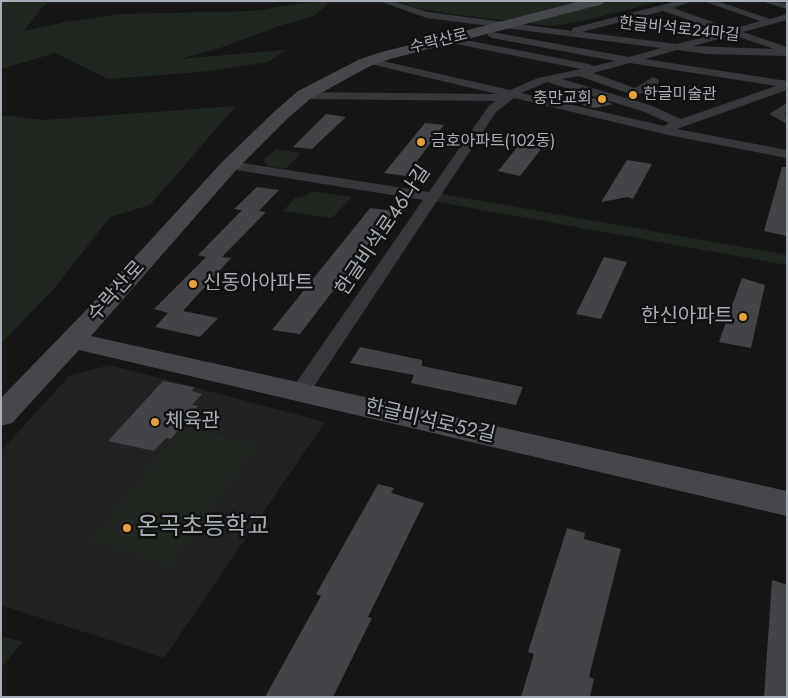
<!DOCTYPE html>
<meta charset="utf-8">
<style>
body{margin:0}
#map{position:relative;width:788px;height:698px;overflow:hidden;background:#161617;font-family:Jost,sans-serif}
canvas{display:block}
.frame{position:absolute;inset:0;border:2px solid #a8aeb7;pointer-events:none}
</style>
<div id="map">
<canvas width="788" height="698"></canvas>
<div class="frame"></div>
</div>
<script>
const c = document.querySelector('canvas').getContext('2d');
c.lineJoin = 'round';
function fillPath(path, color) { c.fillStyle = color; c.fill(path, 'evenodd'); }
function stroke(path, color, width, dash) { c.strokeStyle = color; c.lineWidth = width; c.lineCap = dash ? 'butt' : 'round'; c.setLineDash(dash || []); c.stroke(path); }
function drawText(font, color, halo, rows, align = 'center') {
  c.font = font + ' Jost,"Noto Sans KR",sans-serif'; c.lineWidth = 5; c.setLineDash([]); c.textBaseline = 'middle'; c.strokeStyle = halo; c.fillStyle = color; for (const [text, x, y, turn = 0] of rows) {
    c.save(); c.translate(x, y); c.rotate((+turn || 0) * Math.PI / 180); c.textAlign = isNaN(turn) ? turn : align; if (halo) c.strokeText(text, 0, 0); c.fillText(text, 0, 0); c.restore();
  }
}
const built = new Path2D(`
 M110 365 325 422 164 658 1 605V451L70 375Z`);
const green = new Path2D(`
 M1 1H53L44 5 24 31 66 22 121 14 254 11 303 3 331 1 314 16 282 25 220 48 179 59 285 50 269 62 201 72 108 79 55 53 1 69Z
 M400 1H662L583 21 551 26 451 14 415 8Z
 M236 106 150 205 110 217 53 290 1 343V115L44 120Z
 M276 149 301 153 285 169 268 166 263 160Z
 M311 191 352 197 332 218 283 211 295 198 308 195Z
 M437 193 787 255V265L432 201Z
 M183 426 259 446 170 567 89 540Z
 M1 636 23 642 1 667Z`);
const building = new Path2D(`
 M594 98 613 104 595 108 582 105Z
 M326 114 346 117 312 149 293 147Z
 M425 123 444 125 406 176 384 173Z
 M519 145 542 148 520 176 498 171Z
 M627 160 652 164 633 199 628 197 601 202Z
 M782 167H787V236L764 231Z
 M257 187 279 190 259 211 266 212 222 257 231 258 183 311 218 318 200 337 155 327 168 313 154 309 206 257 198 255 242 210 234 209Z
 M370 208 394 211 300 334 272 330Z
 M604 257 627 262 601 319 576 314Z
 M742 278 765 285 751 348 719 342Z
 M360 347 422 360V366L523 387 516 405 411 383 414 375 350 363Z
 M163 381 194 387 192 391 202 394 192 405 198 406 171 439 166 438 154 451 108 441Z
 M378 484 394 488 391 493 424 503 368 617 372 618 333 697H265L321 596 316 594Z
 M567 528 585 533 584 539 621 549 589 677 594 679 590 697H521L534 654 528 652Z
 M772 580 787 585V697H764Z`);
const street = new Path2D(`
 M379 1H393L428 12 572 31 573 28 677 1H693L673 8 733 29 760 21 703 1H717L770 19 787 14V20L743 32 787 47V56L707 54 677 50 645 59 787 81V90L677 129 787 150V158L668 135 514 98 496 112 307 397 300 398 293 397 290 392 293 387 423 200 230 169 223 165 225 162 230 161 429 192 488 107 495 101 304 99 300 98 298 95 300 92 497 94 366 63 365 61 366 59 370 58 510 90 538 78 581 69 441 41 440 39 445 36 589 64 594 66 615 61 492 38 487 35 492 32 629 57 661 48 427 18ZM663 11 723 32 677 44 582 32ZM733 35 774 49 693 46ZM630 63 776 86 681 119 650 105 562 79 579 76 636 96 658 85 659 80 653 77 635 88 593 73ZM547 82 642 111 669 123 664 126 521 93Z
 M766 1 787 3V9L767 3Z
 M787 103V112L784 114 787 115V124L769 114Z`);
const secondary = new Path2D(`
 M581 1H605L603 4 390 59 370 66 310 99 287 119 237 169 91 336 787 491V516L79 350 12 423 1 426V398L91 305 223 161 275 111 298 91 358 60 378 53Z`);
const markers = [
 [633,95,5,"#ea9f3b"],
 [602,99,5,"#ea9f3b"],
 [421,142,5,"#ea9f3b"],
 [193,284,5,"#ea9f3b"],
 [743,317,5,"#ea9f3b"],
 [155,422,5,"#ea9f3b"],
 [127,528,5,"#ea9f3b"]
];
const farStreetnames = [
 ["한글비석로24마길",679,30,6],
 ["수락산로",439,42,-14]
];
const farPoinames = [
 ["한글미술관",643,95],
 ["충만교회",592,99,"right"],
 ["금호아파트(102동)",431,142]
];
const streetNames = [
 ["한글비석로46나길",384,231,-56],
 ["수락산로",117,292,-48],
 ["한글비석로52길",430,422,13]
];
const poiNames = [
 ["신동아아파트",203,284],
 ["한신아파트",733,317,"right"],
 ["체육관",165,422]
];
const nearPoinames = [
 ["온곡초등학교",137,528]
];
fillPath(built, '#222224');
fillPath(green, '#202720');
fillPath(building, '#424447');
fillPath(street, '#37383c');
fillPath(secondary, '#45474c');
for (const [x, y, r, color] of markers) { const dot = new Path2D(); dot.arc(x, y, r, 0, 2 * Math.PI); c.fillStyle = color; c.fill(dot); stroke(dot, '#111112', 2); }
drawText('16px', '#a8aeb7', '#111112', farStreetnames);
drawText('16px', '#a8aeb7', '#111112', farPoinames, 'left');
drawText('20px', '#a8aeb7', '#111112', streetNames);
drawText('20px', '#a8aeb7', '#111112', poiNames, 'left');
drawText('24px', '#a8aeb7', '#111112', nearPoinames, 'left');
</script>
